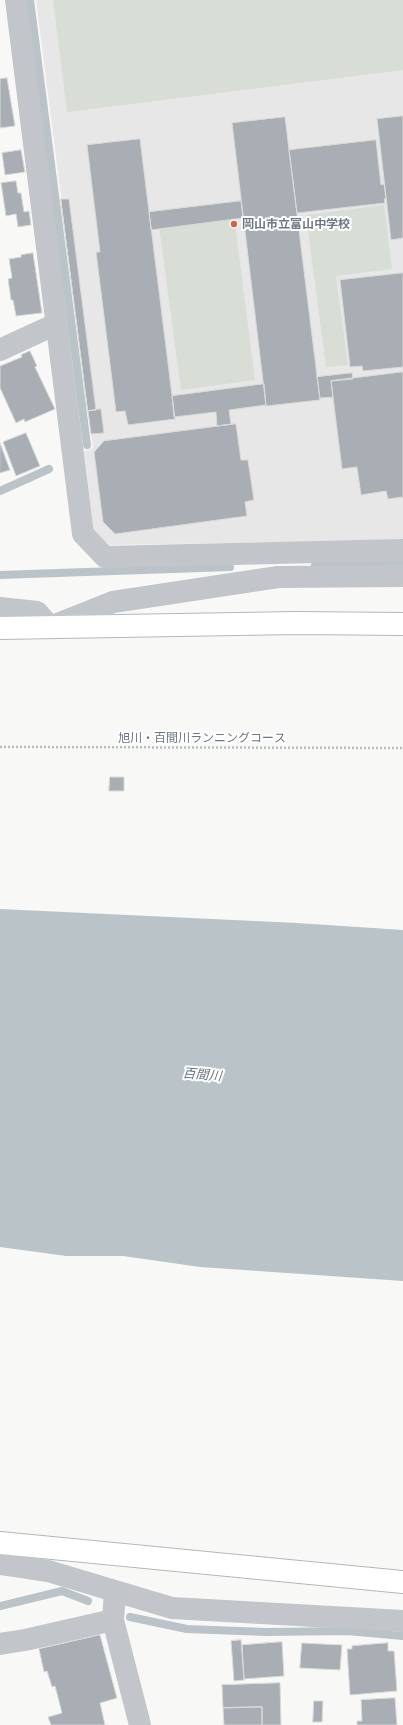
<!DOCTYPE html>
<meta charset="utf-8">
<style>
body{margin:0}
canvas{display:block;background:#f8f8f6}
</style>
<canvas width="403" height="1725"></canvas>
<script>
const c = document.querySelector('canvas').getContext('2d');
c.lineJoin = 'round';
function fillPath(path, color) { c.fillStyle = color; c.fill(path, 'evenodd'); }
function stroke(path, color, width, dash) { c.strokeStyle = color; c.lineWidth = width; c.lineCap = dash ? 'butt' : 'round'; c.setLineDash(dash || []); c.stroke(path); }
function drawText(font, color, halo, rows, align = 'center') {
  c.font = font + ' Inter,"Noto Sans JP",sans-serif'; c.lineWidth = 4; c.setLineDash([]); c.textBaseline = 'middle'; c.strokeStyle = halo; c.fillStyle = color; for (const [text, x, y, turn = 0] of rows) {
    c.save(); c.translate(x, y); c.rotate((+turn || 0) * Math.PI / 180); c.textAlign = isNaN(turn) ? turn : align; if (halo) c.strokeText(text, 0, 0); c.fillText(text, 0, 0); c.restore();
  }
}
const built = new Path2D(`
 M36 0H403V540L110 545 94 533 84 451 93 448Z`);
const green = new Path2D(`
 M53 0H403V70L67 112Z
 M384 205 392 269 336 276 348 365 326 367 306 215Z
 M234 216 255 380 181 390 159 226Z`);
const water = new Path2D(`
 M0 909 297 923 403 930V1281L200 1267 123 1256H66L0 1247Z`);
const stream = new Path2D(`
 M30 0 87 445
 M0 491 49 469
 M315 565 403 562
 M0 575 230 567
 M0 1606 62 1591 88 1601
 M130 1617 187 1629 266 1632 347 1631 403 1636`);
const building = new Path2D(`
 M7 78 15 126 0 128V79Z
 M403 116V238L391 240 377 119Z
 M285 117 320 400 266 406 232 123Z
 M140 139 175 419 128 425 125 411 116 412 96 252H100L87 145Z
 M376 140 381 185 384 184 386 199H384L385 203 297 213 289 150Z
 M21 150 25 172 5 175 2 153Z
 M16 181 18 193H21L24 212 29 211 31 225 18 227 16 214 6 216 1 183Z
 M61 199H69L96 410 88 411Z
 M241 201 243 218 151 230 149 212Z
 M33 253 42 313 16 316 13 300H11L8 279 12 278 9 259 21 257V255Z
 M403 273V367L363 371 362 366 350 367 340 280Z
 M30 351 37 366 35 367 55 409 25 422 24 419 16 423 0 388V366L22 357 21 355Z
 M403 372V497L388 499 386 491 361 495 357 467 342 469 331 381Z
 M352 373 353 379 331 381 333 397 320 398 317 377Z
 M264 384 266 405 229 410 231 424 217 426 216 412 174 417 172 396Z
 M101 409 104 433 91 434 88 411Z
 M236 424 241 460H248L254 500 245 502 247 516 115 534 103 522 94 452 104 441Z
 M26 433 40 466 16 476 3 442Z
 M0 443 10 470 0 473Z
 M110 777H124V791H109Z
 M100 1635 117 1698 100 1703 105 1725H51L48 1717 62 1713 55 1686 52 1687 47 1671 44 1672 39 1649Z
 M241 1640 244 1680 234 1681 231 1641Z
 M282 1642 284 1676 244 1679 242 1645Z
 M302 1643 342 1645 340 1670 300 1668Z
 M388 1643V1651H394L397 1691 350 1695 347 1649H352V1646Z
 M280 1683 281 1725H262V1707L223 1708 222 1685Z
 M395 1698 397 1725H357V1721H362L361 1700Z
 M314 1701H323L322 1722H313Z
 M262 1707V1725H224L223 1708Z`);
const path = new Path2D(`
 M0 747 403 748`);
const street = new Path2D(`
 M16 0 83 534 105 557 403 550
 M0 350 56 324
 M0 608 37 612 50 627 113 602 278 577 403 576
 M0 1564 48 1571 172 1608 403 1621
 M115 1592 113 1620 140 1725
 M0 1644 25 1640 113 1620`);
const secondary = new Path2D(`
 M0 628 297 623 403 624
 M0 1543 403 1582`);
const markers = [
 [234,224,4,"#d0673e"]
];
const poiNames = [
 ["岡山市立富山中学校",242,224]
];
const streetNames = [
 ["旭川・百間川ランニングコース",202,738]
];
const waterNames = [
 ["百間川",202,1075,5]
];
fillPath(built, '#e6e7e6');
fillPath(green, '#d8ddd6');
fillPath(water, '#bac3c7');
stroke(stream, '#bac3c7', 8);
fillPath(building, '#a8aeb4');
stroke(building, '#dadad8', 1);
stroke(secondary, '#b3b7bb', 24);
stroke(path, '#babdbf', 2.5, [2, 2]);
stroke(street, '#c2c5c9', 22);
stroke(secondary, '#fff', 22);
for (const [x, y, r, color] of markers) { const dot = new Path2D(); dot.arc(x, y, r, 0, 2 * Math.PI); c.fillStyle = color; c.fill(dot); stroke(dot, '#fff', 1.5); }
drawText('bold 12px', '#6b7783', '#fff', poiNames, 'left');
drawText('12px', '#6b7783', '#fff', streetNames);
drawText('italic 13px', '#67777f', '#fff', waterNames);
</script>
